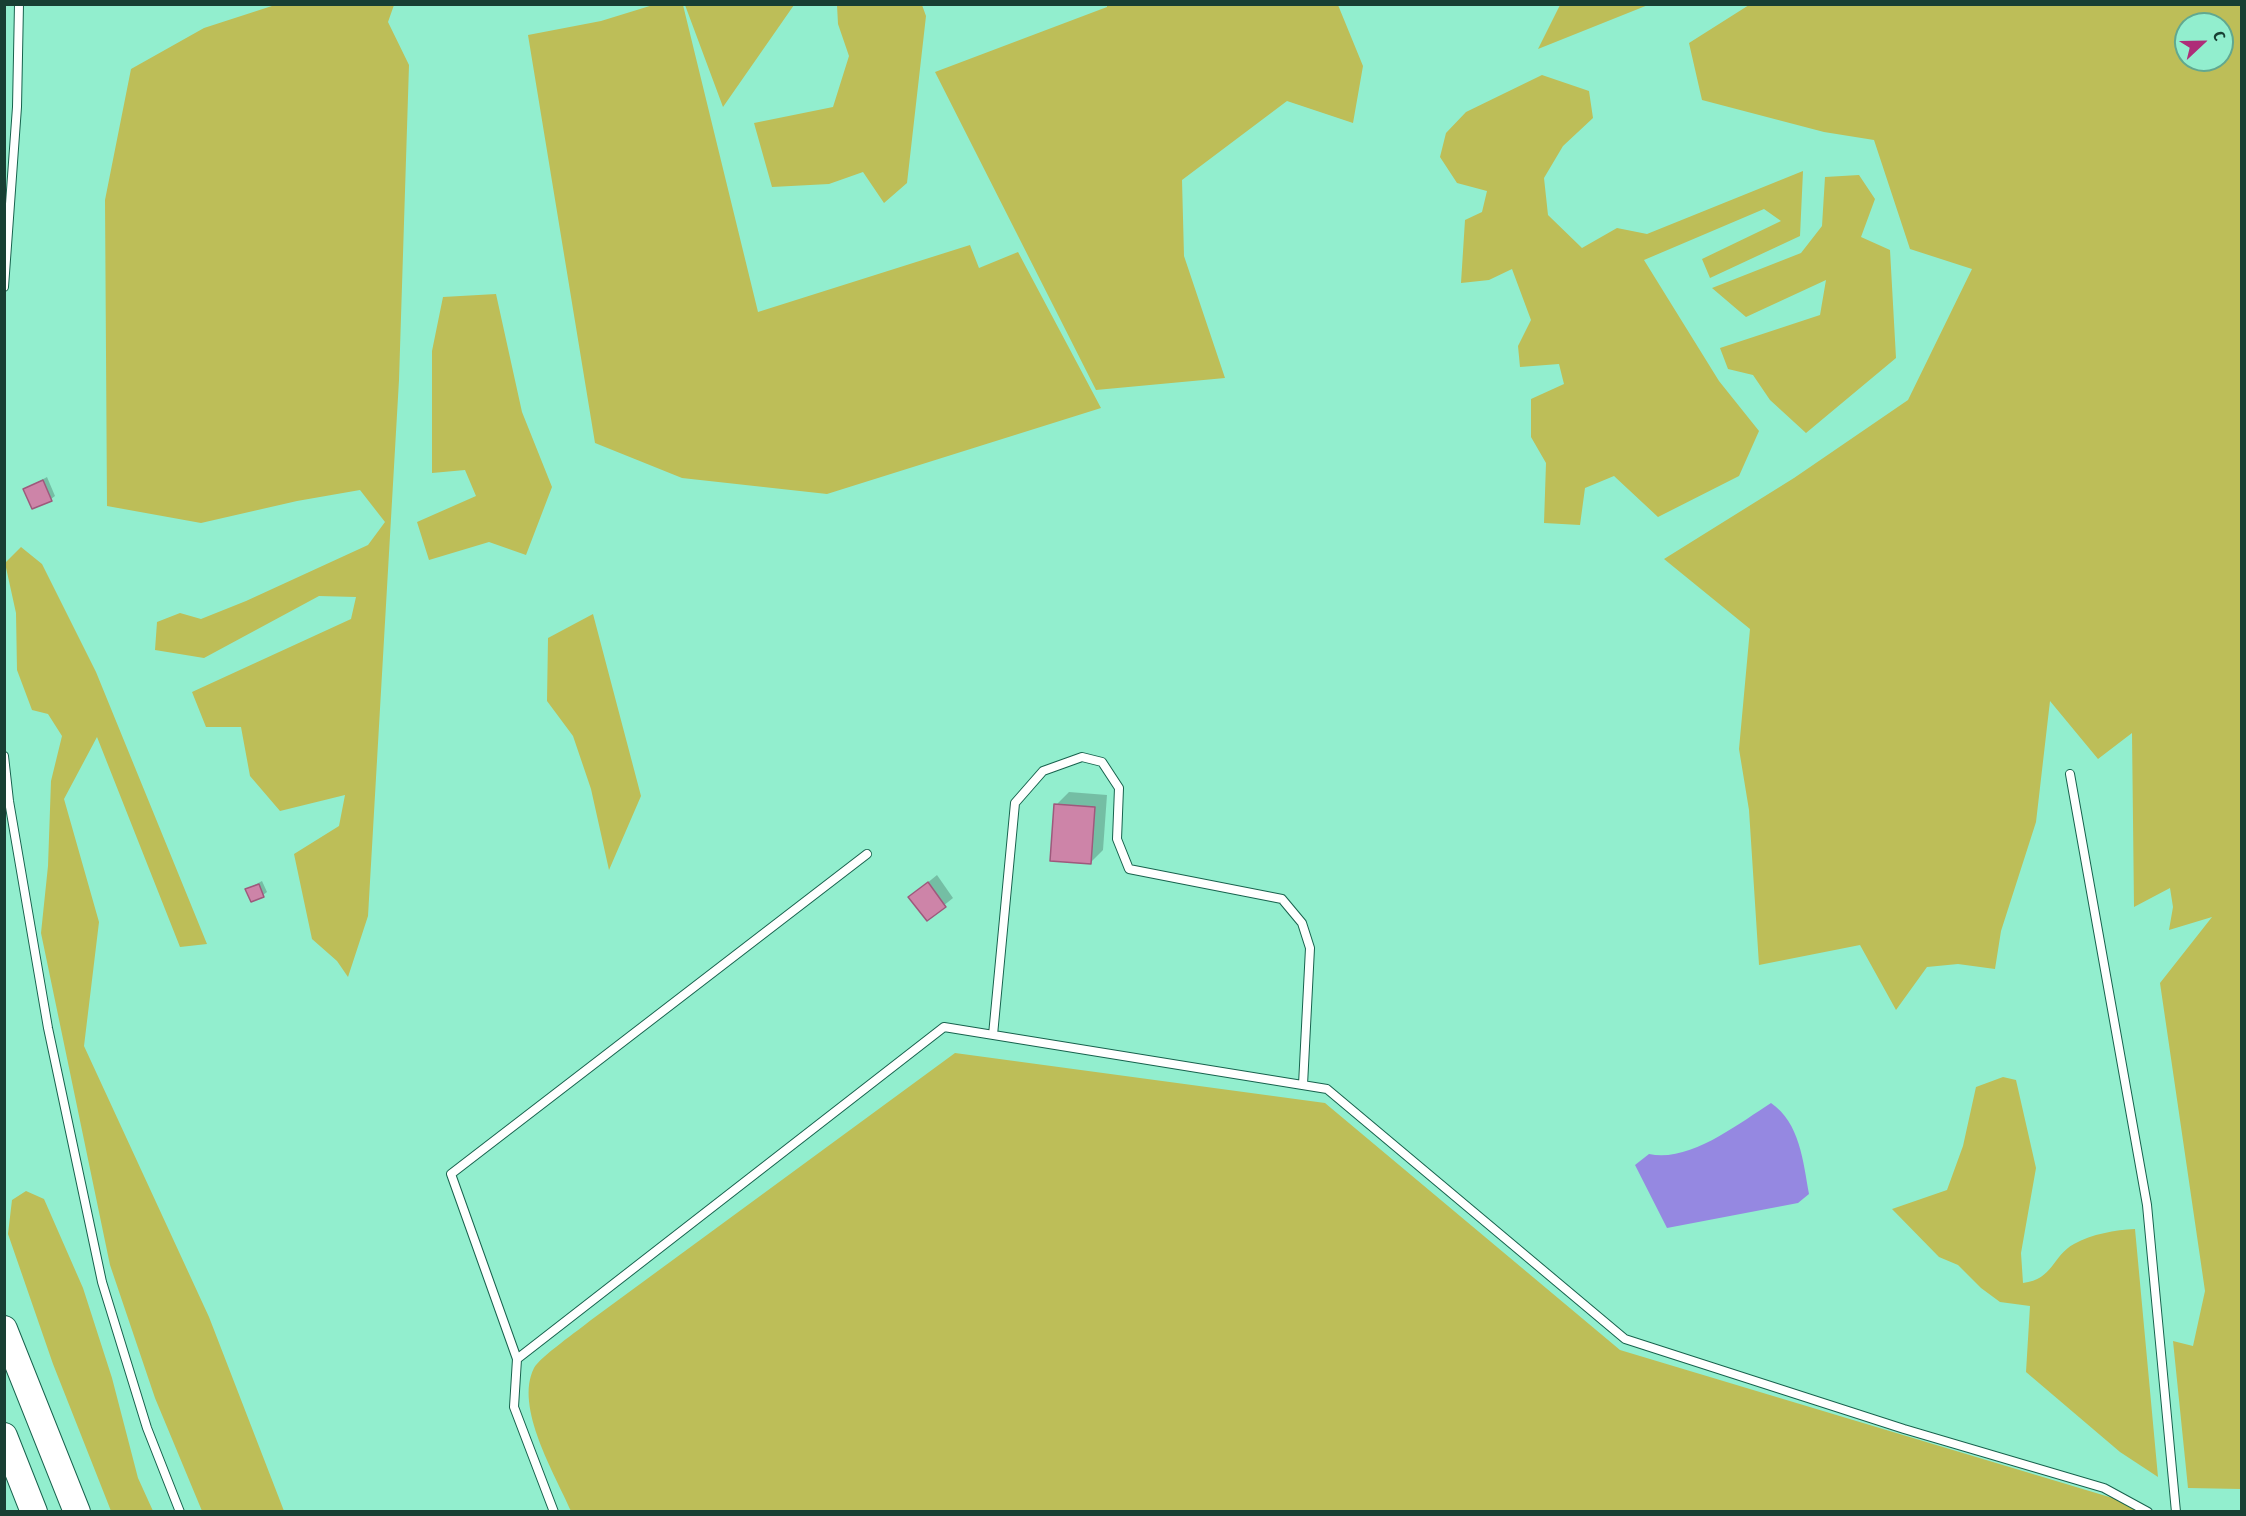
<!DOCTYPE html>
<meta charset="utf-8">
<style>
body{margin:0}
#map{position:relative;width:2246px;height:1516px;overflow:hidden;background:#92eece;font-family:"Fira Sans Condensed",sans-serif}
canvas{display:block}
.frame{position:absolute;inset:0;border:6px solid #183f33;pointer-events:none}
.north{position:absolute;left:2174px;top:12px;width:60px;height:60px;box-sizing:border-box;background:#92eece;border:2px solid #61a890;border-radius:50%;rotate:68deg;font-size:16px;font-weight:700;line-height:24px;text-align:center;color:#183f33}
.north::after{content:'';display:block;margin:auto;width:21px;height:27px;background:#ae2d78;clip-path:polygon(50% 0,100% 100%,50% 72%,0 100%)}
</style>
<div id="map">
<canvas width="2246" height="1516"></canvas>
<div class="frame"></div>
<div class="north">С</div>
</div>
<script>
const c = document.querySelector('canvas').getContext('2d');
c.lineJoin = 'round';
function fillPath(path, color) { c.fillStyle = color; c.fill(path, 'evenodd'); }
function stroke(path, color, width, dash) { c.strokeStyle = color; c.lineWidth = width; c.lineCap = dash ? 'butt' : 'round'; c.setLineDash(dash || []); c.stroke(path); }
const green = new Path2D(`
 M1107 4 1338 5 1363 66 1353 123 1287 101 1182 180 1184 256 1225 378 1096 390 935 72 1107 7Z
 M275 5H394L388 22 409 65 399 380 368 916 348 977 337 961 312 939 294 854 339 826 345 795 280 811 250 776 241 727H206L192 692 351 619 356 597 319 596 204 658 155 650 157 622 180 613 201 619 246 601 368 545 385 522 360 490 297 501 201 523 107 506 105 200 131 69 204 28Z
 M653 5H683L758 312 970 245 979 268 1018 252 1101 408 827 494 682 478 595 443 528 35 601 21Z
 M685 5 794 4V5L723 107Z
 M837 5H922L926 16 907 183 884 203 863 172 829 184 772 187 754 123 833 107 849 56 838 24Z
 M1560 5V4L1648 5 1538 49Z
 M1749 5H2241V1489L2188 1488 2173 1341 2193 1346 2205 1291 2160 983 2212 917 2169 930 2173 907 2170 888 2134 907 2132 733 2098 759 2050 701 2036 822 2001 931 1995 969 1958 964 1927 967 1896 1010 1860 945 1759 965 1749 810 1739 749 1750 629 1664 559 1794 478 1908 400 1972 269 1910 249 1874 140 1824 132 1702 100 1689 43ZM2186 24H2222V60H2186Z
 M1542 75 1589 91 1593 118 1563 146 1544 178 1548 215 1582 248 1617 228 1647 234 1803 171 1800 236 1710 278 1702 259 1781 221 1764 209 1644 260 1719 381 1759 431 1739 476 1658 517 1614 476 1585 488 1580 525 1544 523 1546 463 1531 437V399L1564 384 1559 364 1520 367 1518 346 1531 320 1512 269 1489 280 1461 283 1465 220 1482 212 1487 191 1457 183 1440 157 1446 133 1466 112Z
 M1859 175 1875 199 1861 237 1890 250 1896 358 1806 433 1770 400 1753 375 1728 369 1720 348 1820 315 1826 280 1746 317 1712 288 1801 253 1822 226 1825 177Z
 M496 294 522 412 552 487 526 555 489 542 429 560 417 522 476 496 465 470 432 473V351L443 297Z
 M21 547 42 564 96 672 207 944 180 947 97 737 64 799 99 922 84 1046 209 1317 284 1511H202L155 1398 110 1265 41 933 48 866 51 781 62 736 48 714 32 710 17 670 16 613 5 563Z
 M593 614 641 796 609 870 591 789 573 736 547 701 548 638Z
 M955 1053 1325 1103 1620 1350 2136 1505 2142 1511H571C555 1474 514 1407 534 1368 540 1357 579 1330 591 1320Z
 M2003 1077 2016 1080 2036 1168 2021 1253 2023 1283C2054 1279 2052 1256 2074 1244 2092 1234 2115 1230 2135 1229L2158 1477 2120 1452 2026 1372 2030 1306 2000 1302 1981 1288 1958 1265 1939 1257 1892 1209 1947 1190 1963 1146 1976 1087Z
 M26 1191 44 1199 83 1288 112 1378 138 1478 153 1511H111L53 1364 8 1234 12 1200Z`);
const water = new Path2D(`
 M1771 1103C1800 1123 1803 1161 1809 1194L1798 1203 1667 1228 1635 1165 1649 1154C1689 1163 1738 1124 1771 1103Z`);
const shadow = new Path2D(`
 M47 477 55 496 51 499 25 489Z
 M1069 792 1107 795 1103 850 1090 863 1056 805Z
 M937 875 953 898 927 919 910 897Z
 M262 881 267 892 263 895 247 889Z`);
const building = new Path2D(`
 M43 480 52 501 32 509 23 489Z
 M1054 804 1095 807 1091 864 1050 861Z
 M928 882 946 907 927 921 908 897Z
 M259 884 264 897 251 902 245 889Z`);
const service = new Path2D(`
 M4 287 17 107 19 4
 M4 756 9 801 48 1028 102 1282 147 1428 180 1512
 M2070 774 2147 1205 2176 1512
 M993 1035 1015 803 1043 771 1082 757 1102 762 1119 788 1117 839 1129 869 1282 899 1302 923 1310 948 1303 1085
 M517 1359 451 1174 867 854
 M554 1512 514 1407 517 1359 944 1027 1327 1089 1625 1339 1904 1429 2104 1488 2148 1512`);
const primary = new Path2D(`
 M4 1329 77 1512
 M4 1436 34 1512`);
fillPath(green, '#bdbe58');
fillPath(water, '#9588e1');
fillPath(shadow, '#0003');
fillPath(building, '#cd84a8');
stroke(building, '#9e597c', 1.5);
stroke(service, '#17624d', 10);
stroke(primary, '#17624d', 28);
stroke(service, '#fff', 8);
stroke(primary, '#fff', 26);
</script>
